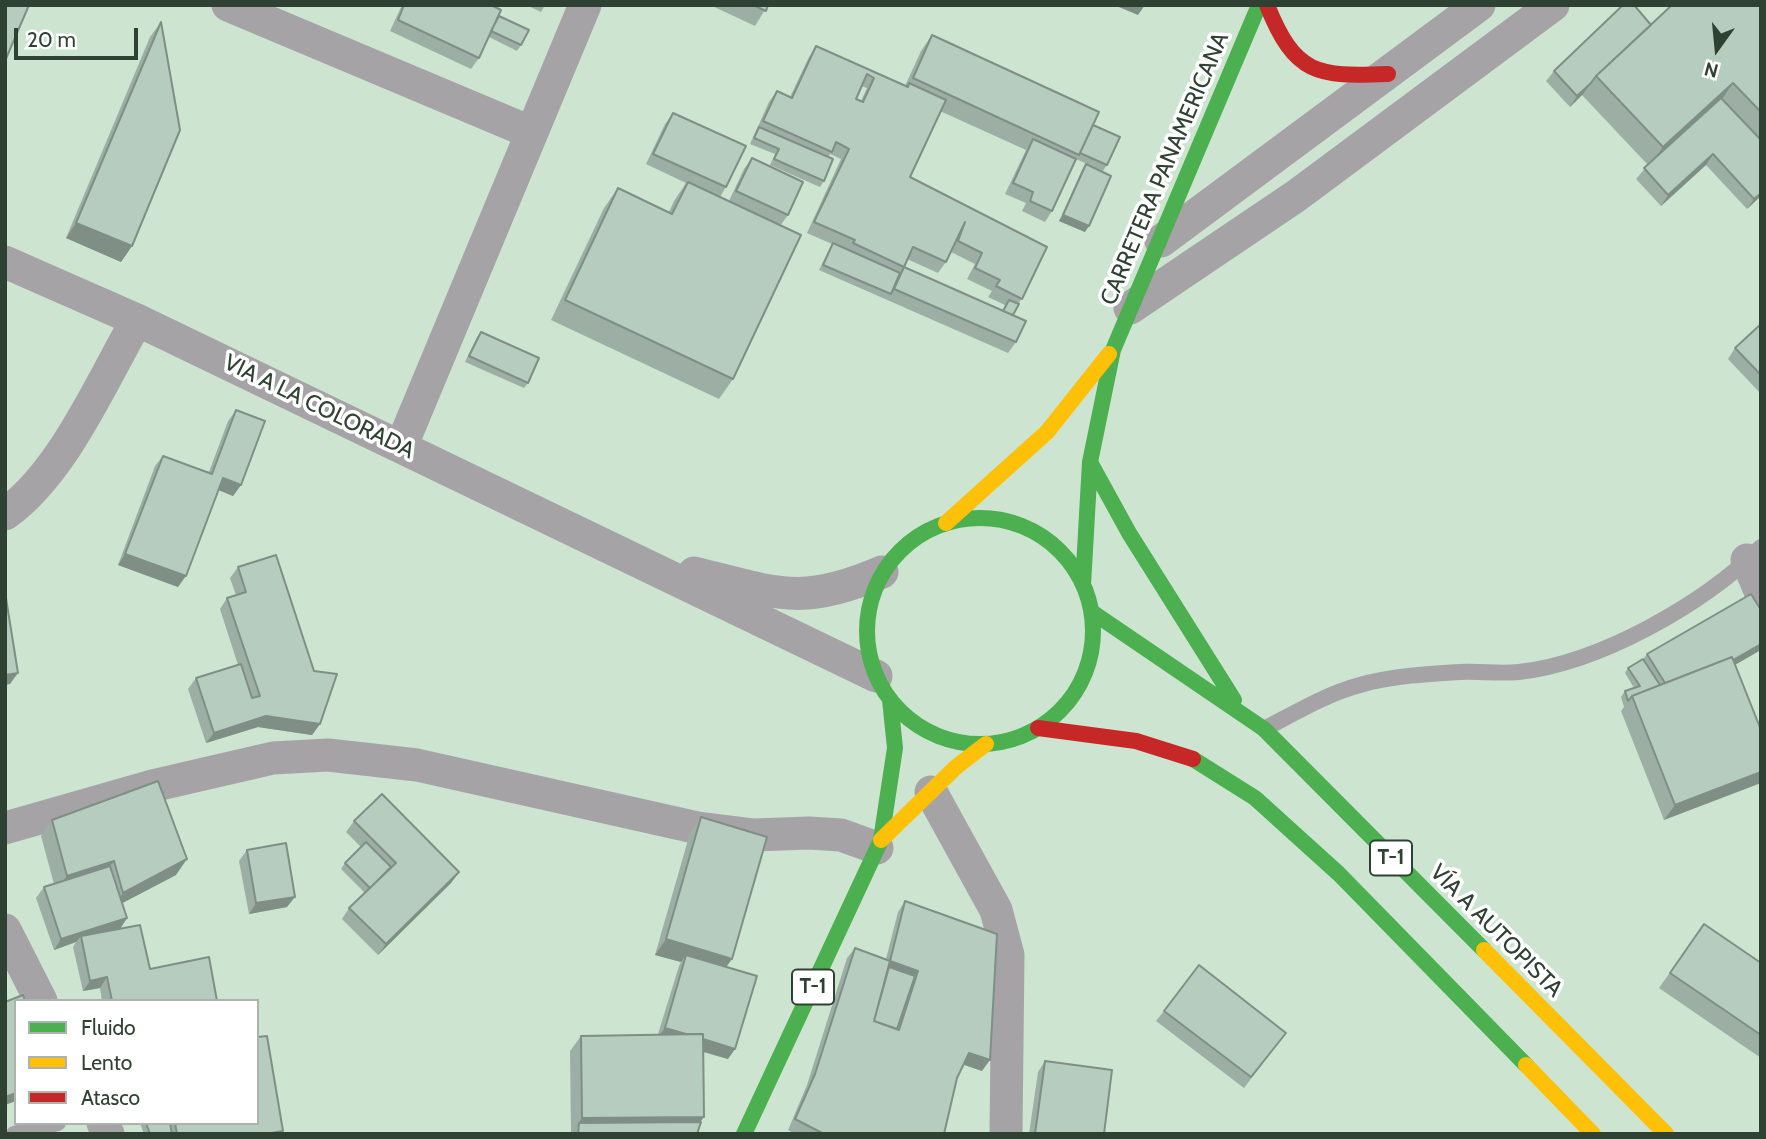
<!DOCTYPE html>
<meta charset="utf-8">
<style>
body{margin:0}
#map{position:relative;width:1766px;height:1139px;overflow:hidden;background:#cce4d0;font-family:Cabin,sans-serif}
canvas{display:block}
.frame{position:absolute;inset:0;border:7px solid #2f4132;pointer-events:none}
.legend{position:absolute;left:14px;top:999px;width:245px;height:126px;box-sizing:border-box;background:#fff;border:2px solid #acb3ad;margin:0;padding:9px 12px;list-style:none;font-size:21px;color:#2f4132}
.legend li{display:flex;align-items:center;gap:14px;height:35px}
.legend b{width:35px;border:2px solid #acb3ad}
.north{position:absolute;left:1682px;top:14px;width:70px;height:70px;-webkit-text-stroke:5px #fff;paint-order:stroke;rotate:195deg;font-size:19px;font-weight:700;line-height:28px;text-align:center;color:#2f4132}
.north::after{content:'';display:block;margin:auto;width:24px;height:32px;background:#2f4132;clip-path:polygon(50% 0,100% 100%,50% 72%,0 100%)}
.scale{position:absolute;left:14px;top:28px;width:124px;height:32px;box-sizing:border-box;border:4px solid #2f4132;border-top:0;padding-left:9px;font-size:21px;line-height:24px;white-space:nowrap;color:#2f4132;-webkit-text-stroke:5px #fff;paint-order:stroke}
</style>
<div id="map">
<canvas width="1766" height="1139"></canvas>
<div class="frame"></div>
<ul class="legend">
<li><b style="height:9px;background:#4caf50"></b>Fluido</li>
<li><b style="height:9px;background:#ffc107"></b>Lento</li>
<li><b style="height:9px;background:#c62828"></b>Atasco</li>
</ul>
<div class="north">N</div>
<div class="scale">20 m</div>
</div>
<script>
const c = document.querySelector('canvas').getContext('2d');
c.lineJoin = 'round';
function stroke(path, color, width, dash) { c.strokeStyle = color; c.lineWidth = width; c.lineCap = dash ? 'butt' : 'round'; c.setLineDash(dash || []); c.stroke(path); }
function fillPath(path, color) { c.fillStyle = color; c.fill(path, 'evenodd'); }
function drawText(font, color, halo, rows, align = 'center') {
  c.font = font + ' Cabin,sans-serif'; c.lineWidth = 7; c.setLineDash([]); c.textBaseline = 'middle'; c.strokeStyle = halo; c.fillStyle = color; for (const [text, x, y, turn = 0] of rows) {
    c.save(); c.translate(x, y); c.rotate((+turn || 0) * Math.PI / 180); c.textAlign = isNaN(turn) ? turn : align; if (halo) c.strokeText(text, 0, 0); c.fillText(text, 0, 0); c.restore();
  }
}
const lane = new Path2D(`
 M1264 729C1295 713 1326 694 1360 685 1390 676 1428 674 1460 672 1480 671 1499 674 1519 672 1600 663 1704 604 1761 547
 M14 1134 58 1123`);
const street = new Path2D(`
 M228 5 530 132
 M1161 241 1479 5
 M5 262 137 320 876 676
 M1130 308 1296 196 1553 5
 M401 447 585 5
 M5 514C63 473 102 381 137 320
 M1747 560 1761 593
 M694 573C776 593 801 607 882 572
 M931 792 996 910 1008 955 1006 1134
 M5 828 152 786 273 758 328 755 417 765 698 828 754 835 809 833 841 835 877 848
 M5 930 41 1001
 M103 1123 108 1134`);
const fast = new Path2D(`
 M1090 462 1129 533 1234 700
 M867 631a113 113 0 1 1 226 0a113 113 0 1 1-226 0Z
 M1083 585 1090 462 1113 350 1259 5
 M1092 612 1264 729 1484 950
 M1193 759 1255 798 1339 874 1526 1065
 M744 1134 881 840 895 748 890 700`);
const slow = new Path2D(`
 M946 523 1047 432 1109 354
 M881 840 956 767 986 744
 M1484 950 1666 1134
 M1526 1065 1593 1134`);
const jam = new Path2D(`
 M1267 5C1295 75 1317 77 1388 74
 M1038 728 1136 741 1193 759`);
const wall = new Path2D(`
 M402 5H491L498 17 521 45 517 51 489 37 479 58 471 69 390 31Z
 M526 5H545L541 12Z
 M710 5H768L755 26Z
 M1761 5V196L1747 209 1706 165 1661 206 1636 179 1648 165 1582 95 1583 94 1570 107 1546 81 1554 71 1651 25Z
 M161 22 132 246 121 262 66 238 150 37Z
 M932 35 1093 125 1107 165 1103 171 1076 159 1052 211 1045 222 1022 211 1026 203 1005 194 1026 150 940 111 910 177 1047 247 1013 315 1016 342 1008 353 819 270 832 244 807 233 841 159 830 154 828 157 824 181 820 187 770 165 775 154 750 144 769 102 777 91 790 97 809 57 816 46 905 86 921 51ZM861 86 867 88 861 101 856 99ZM951 252 975 264 967 279 992 291 988 297 1005 305 1003 311 904 267 907 259 938 273 946 262Z
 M673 113 726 187 720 197 729 201 744 169 752 158 788 215 780 226 733 379 719 399 551 320 604 208 618 188 669 212 674 201 686 183 646 164 665 124Z
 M1086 164 1085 232 1059 221 1082 170Z
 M1761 324V394L1728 359 1735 348Z
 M481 332 528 383 524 388 465 362 477 337Z
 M236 410 241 485 233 496 219 490 178 587 118 565 155 466 163 456 209 472 228 421Z
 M238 567 320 724 312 735 258 727 206 743 188 689 196 678 238 665 220 609 227 598 236 595 230 578Z
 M1647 654 1735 665 1761 730 1664 820 1621 711 1624 707 1621 697 1625 691 1634 688 1625 673 1628 668 1643 659Z
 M701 817 732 959 726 967 728 1059 703 1052 701 1122 697 1134H567L571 1133 570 1051 581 1036 658 1034 679 966 681 962 655 955 690 833Z
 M52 820 176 875 122 903 127 918 120 929 150 969 217 1001H102L100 988 83 991 73 947 76 942 54 950 36 898 44 887 54 884 41 836Z
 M354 821 459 872 451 883 378 955 342 919 349 908 365 893 341 869 345 863 361 847 346 832Z
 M247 850 287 907 249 914 239 861Z
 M905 901 982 1071 964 1065 957 1078 944 1134H795L788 1130 807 1085 847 958 855 948 886 959 898 912Z
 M1704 924 1761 963V1058L1659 988Z
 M1164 1011 1286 1033 1244 1088 1156 1021Z
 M1045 1061 1104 1134H1029L1038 1072Z
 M140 1123H257L281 1134H144Z`);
const shadedWall = new Path2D(`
 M1114 5H1145L1138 15Z
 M1591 83 1583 94 1570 107 1577 96Z
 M1733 83 1720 102 1649 166 1663 147Z
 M1713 154 1706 165 1661 206 1668 195Z
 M1761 193V196L1747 209 1754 199Z
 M1063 215 1089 226 1085 232 1059 221Z
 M76 223 132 246 121 262 66 238Z
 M223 478 241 485 233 496 216 489Z
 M125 554 186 576 178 587 118 565Z
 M1761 644V650L1721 673 1729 662Z
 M18 673 10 684 5 685V675Z
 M266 716 320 724 312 735 258 727 206 743 214 733Z
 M1761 772V783L1664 820 1675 805Z
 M187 859 176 875 113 908 123 893Z
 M114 861 103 876 56 891 67 876Z
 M459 872 451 883 378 955 386 944Z
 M295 897 287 907 249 914 256 903Z
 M127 918 120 929 81 936 76 942 54 950 61 939Z
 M666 939 732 959 721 974 686 955 681 962 655 955Z
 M890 961 918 971 911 982 885 972Z
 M107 977 100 988 83 991 90 981Z
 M665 1028 735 1049 728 1059 657 1038Z
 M969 1053 990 1060 982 1071 962 1064Z
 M16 1093V1101L5 1105V1097Z
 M704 1117 693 1132 579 1123 571 1134 582 1118Z`);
const building = new Path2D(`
 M5 5H29L5 61Z
 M404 5H491L501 10 479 58 398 20Z
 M753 5H768L766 11Z
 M1623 5H1634L1651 25 1596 76 1591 83 1577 96 1554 71Z
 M1672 5H1761V112L1733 83 1663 147 1596 76Z
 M499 16 529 30 521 45 491 31Z
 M161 22 180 130 132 246 76 223Z
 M932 35 1099 112 1079 155 913 78Z
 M816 46 908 87 909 83 946 100 910 177 1047 247 1022 299 996 286 1000 280 975 268 982 253 958 241 965 222 946 262 913 247 904 267 853 243 855 240 814 222 849 149 836 142 832 152 763 121 777 91 792 98ZM867 74 874 78 863 102 856 99Z
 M1721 98 1761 140V193L1754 199 1713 154 1668 195 1644 168Z
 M673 113 746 146 726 187 653 154Z
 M1093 125 1120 137 1107 165 1080 153Z
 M759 127 833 159 824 181 774 159 779 149 754 138Z
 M1033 139 1076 159 1052 211 1030 201 1033 192 1013 183Z
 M752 158 803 182 788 215 736 191Z
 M1086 164 1111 176 1089 226 1063 215Z
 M688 182 801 235 733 379 565 300 618 188 672 214Z
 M833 243 900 273 891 294 823 265Z
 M904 267 1026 321 1016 342 894 289Z
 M1009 300 1019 304 1013 315 1003 311Z
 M1761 324V375L1735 348Z
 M481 332 539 358 528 383 469 356Z
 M236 410 265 421 241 485 223 478 186 576 125 554 163 456 212 474Z
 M276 555 314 671 337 674 320 724 266 716 214 733 196 678 241 664 252 698 260 696 227 598 246 592 238 567Z
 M5 592 18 673 5 675Z
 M1751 594 1761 610V644L1733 660 1732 657 1665 683 1647 654Z
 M1732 657 1761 730V772L1675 805 1632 696Z
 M1643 659 1660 685 1632 696 1628 701 1625 691 1640 686 1628 668Z
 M158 781 187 859 123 893 114 861 67 876 52 820Z
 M382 794 459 872 386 944 349 908 396 863 354 821Z
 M701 817 767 837 732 959 666 939Z
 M366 842 391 867 370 888 345 863Z
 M286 843 295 897 256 903 247 850Z
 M110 866 127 918 61 939 44 887Z
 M905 901 997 934 990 1060 969 1053 957 1078 944 1134H824L795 1119 815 1074 855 948 890 961ZM890 961 918 971 899 1030 874 1021Z
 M1704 924 1761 963V1035L1670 973Z
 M140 925 150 969 209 957 217 1001H112L107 977 90 981 81 936Z
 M686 955 757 976 735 1049 703 1039V1034H686L665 1028Z
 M1199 965 1286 1033 1251 1077 1164 1011Z
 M889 967 915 976 897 1029 874 1021Z
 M23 995 25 1001H16V1093L5 1097V1002Z
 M703 1034 704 1117 582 1118 581 1036Z
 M267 1036 283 1131 266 1134H177L175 1123H257V1037Z
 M1045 1061 1112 1070 1104 1134H1035Z
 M701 1122 697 1134H578L579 1123Z
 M146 1123H170L172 1134H150Z`);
const shields = [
 [1391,858,42],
 [813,987,42]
];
const shieldNames = [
 ["T-1",1391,858],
 ["T-1",813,987]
];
const streetNames = [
 ["CARRETERA PANAMERICANA",1165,169,-67],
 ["VIA A LA COLORADA",319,407,26],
 ["VÍA A AUTOPISTA",1496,931,45]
];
stroke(lane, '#a6a3a6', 16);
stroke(street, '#a6a3a6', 33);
stroke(fast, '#4caf50', 16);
stroke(slow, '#ffc107', 16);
stroke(jam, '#c62828', 16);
fillPath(wall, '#9dafa4');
fillPath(shadedWall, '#7f8f86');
fillPath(building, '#b6ccbf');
stroke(building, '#7f8f86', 2);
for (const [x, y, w] of shields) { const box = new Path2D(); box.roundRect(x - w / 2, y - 17.5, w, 35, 5); c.fillStyle = '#fff'; c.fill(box); stroke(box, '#2f4132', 2); }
drawText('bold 21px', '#2f4132', null, shieldNames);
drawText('23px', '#2f4132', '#fff', streetNames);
</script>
